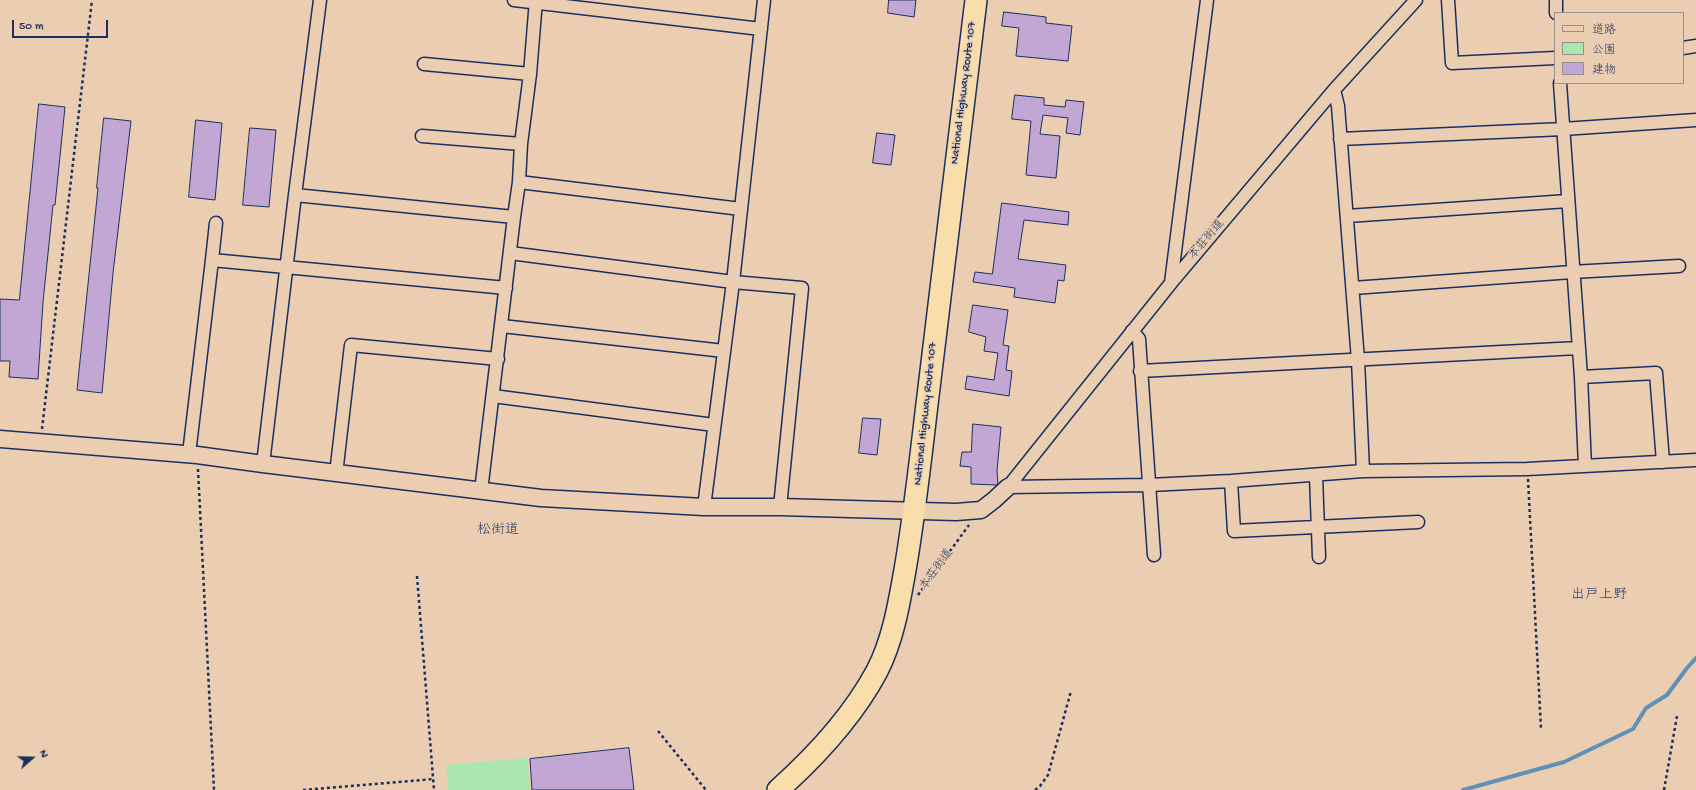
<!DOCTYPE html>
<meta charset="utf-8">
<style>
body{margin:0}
#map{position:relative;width:1696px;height:790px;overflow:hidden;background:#ebceb2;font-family:"Gochi Hand","Klee One",sans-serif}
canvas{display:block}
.legend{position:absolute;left:1554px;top:12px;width:130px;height:72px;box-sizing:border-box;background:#ebceb2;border:1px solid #988e90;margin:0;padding:5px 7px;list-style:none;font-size:12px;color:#1b2f5e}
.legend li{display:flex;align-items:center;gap:8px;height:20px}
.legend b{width:20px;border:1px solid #988e90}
.north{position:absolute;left:12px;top:738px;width:40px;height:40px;-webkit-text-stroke:3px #ebceb2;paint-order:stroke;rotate:70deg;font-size:11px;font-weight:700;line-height:16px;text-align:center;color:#1b2f5e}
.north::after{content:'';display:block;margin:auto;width:14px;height:18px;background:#1b2f5e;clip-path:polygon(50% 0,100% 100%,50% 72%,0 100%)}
.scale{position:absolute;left:12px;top:20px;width:96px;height:18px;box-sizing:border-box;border:2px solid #1b2f5e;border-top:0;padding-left:5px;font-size:12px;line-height:14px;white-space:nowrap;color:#1b2f5e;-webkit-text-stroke:3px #ebceb2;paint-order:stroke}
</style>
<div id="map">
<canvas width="1696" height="790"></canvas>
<ul class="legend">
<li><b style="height:5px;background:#ebceb2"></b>道路</li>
<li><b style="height:11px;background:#a9e7af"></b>公園</li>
<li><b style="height:11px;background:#c2a7d5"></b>建物</li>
</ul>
<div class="north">N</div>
<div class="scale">50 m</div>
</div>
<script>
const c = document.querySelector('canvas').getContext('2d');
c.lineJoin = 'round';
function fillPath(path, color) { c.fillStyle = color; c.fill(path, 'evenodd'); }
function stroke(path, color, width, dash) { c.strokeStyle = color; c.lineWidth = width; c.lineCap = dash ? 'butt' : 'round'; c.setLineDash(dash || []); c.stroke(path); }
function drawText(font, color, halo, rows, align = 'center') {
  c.font = font + ' "Gochi Hand","Klee One",sans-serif'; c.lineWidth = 3; c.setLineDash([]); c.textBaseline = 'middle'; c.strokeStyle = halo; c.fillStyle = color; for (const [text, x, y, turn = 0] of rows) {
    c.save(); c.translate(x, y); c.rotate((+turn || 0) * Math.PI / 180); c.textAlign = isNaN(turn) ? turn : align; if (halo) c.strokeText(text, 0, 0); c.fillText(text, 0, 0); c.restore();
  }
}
const green = new Path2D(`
 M527 758 530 790H448L446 765Z`);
const stream = new Path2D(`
 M1463 790 1564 762 1633 729 1646 708 1667 695 1687 668 1696 658`);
const building = new Path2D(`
 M889 0H916L914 17 888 13Z
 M1004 12 1046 17V23L1072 26 1068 61 1016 56 1019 28 1002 26Z
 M1015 95 1044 98V105L1065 107 1066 100 1084 102 1080 135 1066 133 1068 118 1043 115 1040 134 1060 136 1056 178 1026 175 1031 121 1012 119Z
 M39 104 65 107 55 205H53L43 302 38 379 9 377 10 361H0V299L19 300Z
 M104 118 131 121 113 273 102 393 77 390 98 188H97Z
 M196 120 222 123 215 200 189 197Z
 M250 128 276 130 269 207 243 205Z
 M877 133 895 135 891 165 873 163Z
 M1002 203 1069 212 1068 225 1024 220 1018 259 1066 265 1064 281 1058 280 1055 303 1014 297 1015 288 973 282 975 272 992 274Z
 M973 305 1008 310 1003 345 1009 346 1006 370 1012 371 1009 396 965 389 967 376 994 380 998 353 984 351 986 337 969 332Z
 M863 418 881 419 877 455 859 453Z
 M973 424 1001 427 997 471 998 484 996 485 971 484V467L960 466 962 452H971Z
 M629 748 634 790H532L530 759Z`);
const path = new Path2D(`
 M42 429 92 0
 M198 469 214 790
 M1528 479 1541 729
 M417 576 434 790
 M918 595 969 525
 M658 731 706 790
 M303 790 433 779
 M1035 790 1040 786 1048 775 1071 691
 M1664 790 1677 716`);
const minor = new Path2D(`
 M514 0 761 29
 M1448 0 1452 63 1555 58
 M1556 0V13
 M1683 48 1696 46
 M424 64 530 74
 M1560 83 1581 377 1585 466
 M1334 90 1338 106 1358 360 1363 471
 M422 136 521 144
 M1340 139 1563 129 1696 120
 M519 182 741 209
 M295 195 514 217
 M1347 216 1568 201
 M510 253 733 282 802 288 780 507
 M212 260 216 223
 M1171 283 1207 0
 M1353 288 1572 272 1679 266
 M502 326 724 351
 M1132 331 1139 339 1154 555
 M1140 371 1578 348
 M1581 377 1656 373 1663 462
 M493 396 714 425
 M189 454 212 260 506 288
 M263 464 295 195 320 0
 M336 474 351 345 498 359
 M1316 476 1319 557
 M1231 481 1234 531 1418 522
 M1008 487 1149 485 1231 481 1363 471 1527 469 1696 460
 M1008 487 1171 283 1334 90 1416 0
 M481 491 514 217 519 182 521 144 530 74 536 0
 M704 507 733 282 764 0`);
const tertiary = new Path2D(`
 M0 439 197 455 263 464 541 498 704 507H780L956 512 981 510 994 500 1008 487`);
const trunk = new Path2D(`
 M778 790C816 756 853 716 877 671 893 640 899 604 905 570 915 512 921 454 928 396 943 264 959 132 976 0`);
const streetNames = [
 ["National Highway Route 107",964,93,-83],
 ["本荘街道",1207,240,-50],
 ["National Highway Route 107",926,414,-84],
 ["本荘街道",937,570,-54]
];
const quarterNames = [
 ["松街道",498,531],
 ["出戸上野",1599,596]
];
fillPath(green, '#a9e7af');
stroke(stream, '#6190b6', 4);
fillPath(building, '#c2a7d5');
stroke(building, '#1b2f5e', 1);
stroke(minor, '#1b2f5e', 15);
stroke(tertiary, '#1b2f5e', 19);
stroke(trunk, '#1b2f5e', 24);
stroke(path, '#1b2f5e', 2.5, [3, 3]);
stroke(minor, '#ebceb2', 12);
stroke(tertiary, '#ebceb2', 16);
stroke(trunk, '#f9deab', 21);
drawText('12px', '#1b2f5e', '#ebceb2', streetNames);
drawText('14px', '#1b2f5e', '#ebceb2', quarterNames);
</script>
